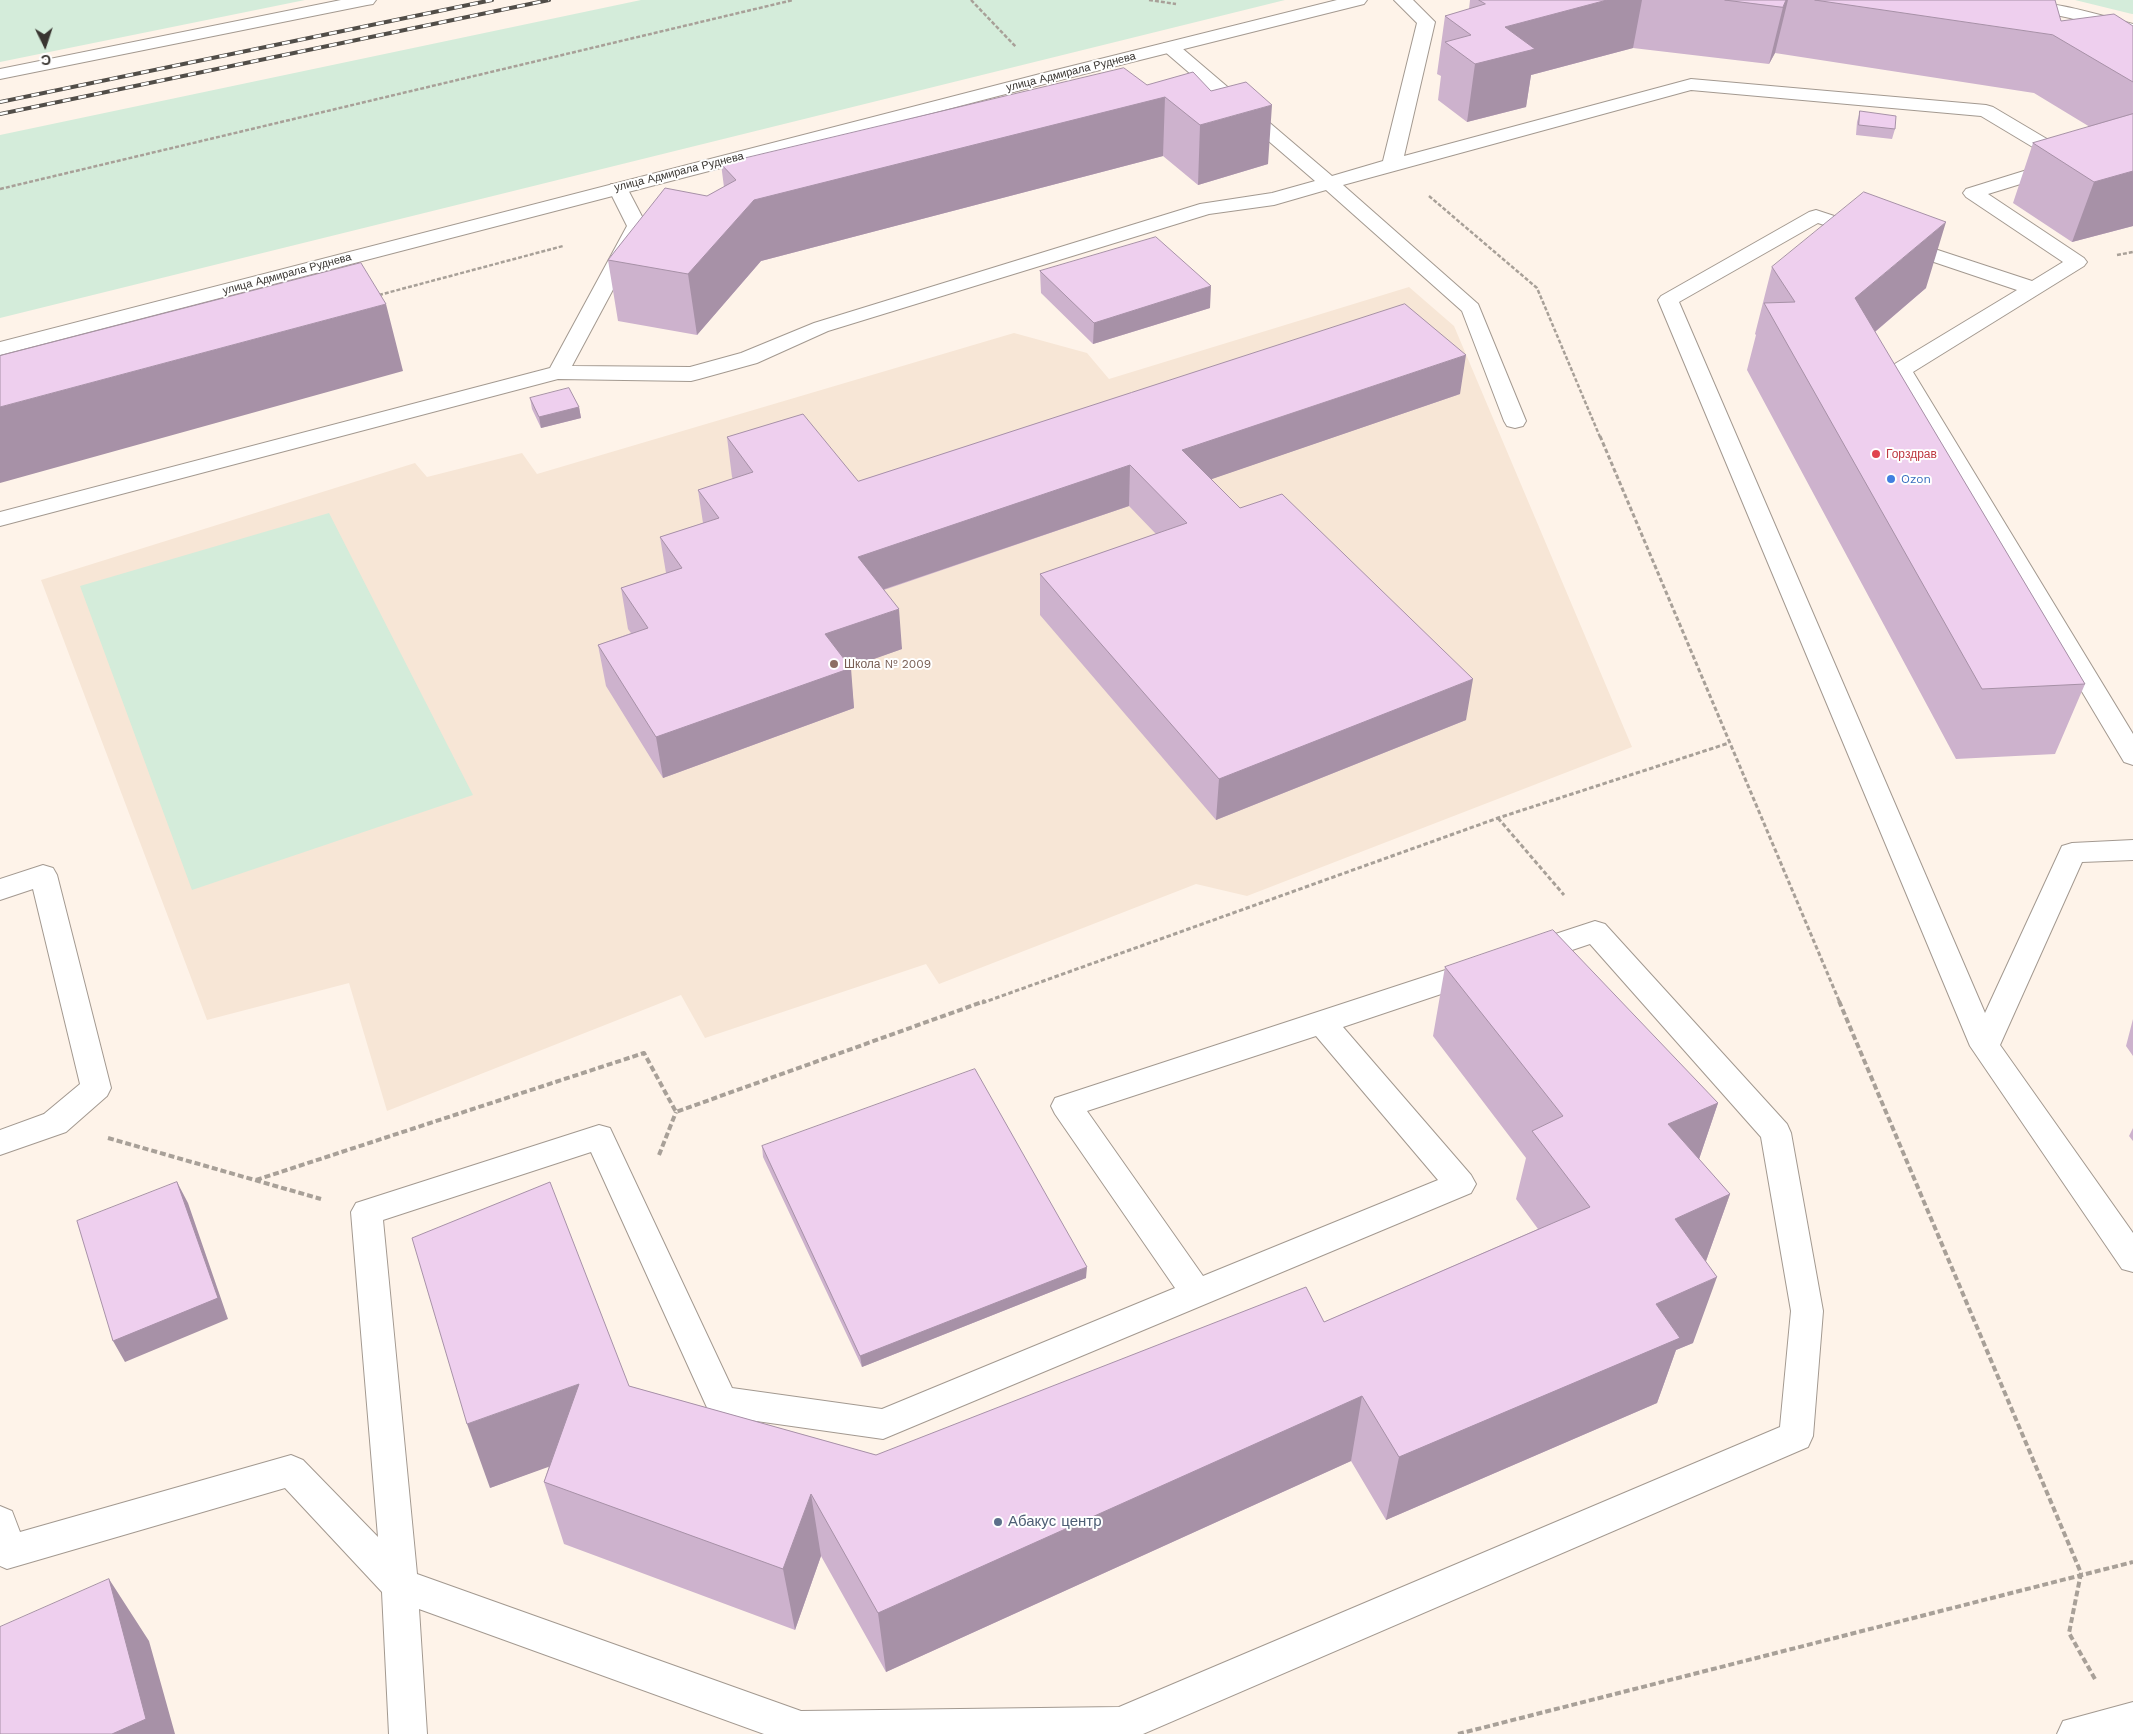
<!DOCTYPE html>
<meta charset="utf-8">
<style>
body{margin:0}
#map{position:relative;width:2133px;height:1734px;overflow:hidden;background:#fef3e9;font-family:"Work Sans",sans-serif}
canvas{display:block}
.north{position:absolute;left:20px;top:20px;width:50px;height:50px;-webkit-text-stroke:4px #fff;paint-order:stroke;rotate:176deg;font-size:14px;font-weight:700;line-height:20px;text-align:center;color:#393531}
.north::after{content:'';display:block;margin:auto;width:18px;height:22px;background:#393531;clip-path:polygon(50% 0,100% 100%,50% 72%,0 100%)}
</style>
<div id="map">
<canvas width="2133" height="1734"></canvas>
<div class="north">С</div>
</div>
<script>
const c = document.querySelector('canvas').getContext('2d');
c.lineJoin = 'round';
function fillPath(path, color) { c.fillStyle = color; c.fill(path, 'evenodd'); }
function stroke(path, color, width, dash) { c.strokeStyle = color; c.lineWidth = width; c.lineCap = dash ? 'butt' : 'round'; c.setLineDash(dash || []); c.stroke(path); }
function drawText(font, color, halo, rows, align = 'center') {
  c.font = font + ' "Work Sans",sans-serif'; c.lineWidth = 4; c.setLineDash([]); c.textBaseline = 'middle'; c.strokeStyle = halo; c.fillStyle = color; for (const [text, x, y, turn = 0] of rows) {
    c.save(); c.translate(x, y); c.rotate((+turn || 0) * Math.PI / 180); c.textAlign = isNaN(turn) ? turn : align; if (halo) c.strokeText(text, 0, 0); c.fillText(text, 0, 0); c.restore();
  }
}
const built = new Path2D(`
 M1409 287 1454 326 1632 747 1247 896 1196 884 939 984 926 964 705 1038 681 995 387 1111 349 983 207 1020 41 580 415 463 427 477 522 453 537 474 1014 333 1087 353 1109 379Z`);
const green = new Path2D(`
 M0 0H305L0 62Z
 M641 0H1285L0 318V135Z
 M2075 0H2133V14H2132Z
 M329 513 473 795 192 890 80 586Z`);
const pathFar2 = new Path2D(`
 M971 0 1016 47
 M1149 0 1176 4
 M0 189 793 0
 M1429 196 1537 288 1600 437
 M2117 255 2133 252
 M379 295 563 246`);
const pathFar1 = new Path2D(`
 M1600 436 1840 1003
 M1498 818 1564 895
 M982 1003 1498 818 1729 743`);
const path = new Path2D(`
 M1839 1001 2081 1573 2069 1633 2095 1679
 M108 1138 321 1199
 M659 1155 676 1112
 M256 1180 644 1053 676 1112 985 1001
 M1458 1734 2133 1562`);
const lane = new Path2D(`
 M341 0H376L373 4 367 5 0 79V69Z
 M1394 0H1413L1435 22 1404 156 1691 79 1986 105 1993 107 2079 158 2082 162 2079 166 1988 194 2084 258 2087 262 2084 266 1913 372 2133 734V765L2124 762 1890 370 1893 365 2017 290 1818 223 1679 302 1985 1013 2062 846 2072 843 2133 840V860L2082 862 2000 1045 2133 1233V1272L2122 1269 1970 1046 1658 300 1661 296 1809 212 1816 210 2032 281 2063 262 1966 197 1963 193 1966 189 2056 161 1981 116 1691 90 1343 185 1478 304 1526 421 1523 426 1515 428 1507 426 1504 421 1462 311 1326 190 1274 205 1209 214 828 331 757 363 699 379 691 381 558 379 0 526V512L550 368 627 226 608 188 611 184H625L647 226 572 366 690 367 741 353 814 323 1200 204 1272 193 1315 181 1164 51 1161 47 1164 43H1176L1332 176 1383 161 1417 23Z
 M43 865 53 868 57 875 111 1088 107 1096 66 1132 0 1155V1130L44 1114 80 1084 33 889 0 900V879Z
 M1595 921 1605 924 1787 1124 1791 1133 1823 1311 1813 1436 1808 1447 1143 1734H764L419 1609 427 1734H389L382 1592 285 1488 7 1569 0 1566V1506L12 1511 20 1532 291 1455 303 1460 378 1537 351 1212 356 1203 599 1125 610 1128 732 1388 882 1409 1175 1288 1055 1114 1051 1106 1055 1098ZM1590 944 1761 1137 1791 1311 1780 1427 1119 1707 801 1711 417 1574 383 1220 591 1152 709 1412 721 1416 883 1439 1471 1193 1476 1184 1471 1175 1343 1027ZM1316 1036 1438 1180 1203 1276 1087 1111Z`);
const street = new Path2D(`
 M1337 0H1367L1364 4 1052 82 0 355V342L1040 74Z
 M2001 0C2050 0 2086 11 2133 24V35L2070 18 2004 4Z`);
const secondary = new Path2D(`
 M2133 1702V1734H2057L2063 1721Z`);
const rail = new Path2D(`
 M0 102 492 0
 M0 114 549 0`);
const wall = new Path2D(`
 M1470 0H2055L2061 21 2133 26V226L2072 242 2013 203 2033 143 2090 127 2034 93 1775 53 1769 64 1633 48 1531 75 1526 107 1467 122 1438 100 1441 76 1437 74 1445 16 1469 9Z
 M1147 85 1268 164 1198 185 1163 156 761 261 697 335 618 321 608 260 707 196 724 187 721 164Z
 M1860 111 1895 129 1892 139 1856 135 1857 122Z
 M1772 267 1926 288 1875 332 2085 684 2055 754 1956 759 1747 370 1756 335 1755 334Z
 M1040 271 1210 308 1093 344 1041 293Z
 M1460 394 1211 479 1240 508 1466 720 1216 820 1040 615V574L1156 534 1129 506 884 590 902 649 850 667 854 708 663 778 606 686 598 645 631 633 628 629 621 588 666 573 660 537 703 523 698 490 733 479 732 477 727 437 858 481Z
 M530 398 579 407 581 418 541 428 532 409Z
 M1445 967 1718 1103 1699 1159 1730 1194 1706 1261H1705L1693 1343 1676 1350 1657 1403 1386 1520 1351 1461 886 1672 821 1556 795 1630 564 1544 544 1482 549 1466 490 1488 629 1386 876 1455 1324 1322 1538 1229 1516 1199 1526 1158 1433 1036Z
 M2133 1019V1056L2126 1046Z
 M2133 1128V1141L2129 1136Z
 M762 1146 1086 1278 862 1367 763 1157Z`);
const shadedWall = new Path2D(`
 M1607 0H1642L1633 48 1531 75 1526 107 1467 122 1475 64 1505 27Z
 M1786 0H1788L1775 53 1769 64 1783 7Z
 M1165 97 1163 156 761 261 697 335 688 274 754 200Z
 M1272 105 1268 164 1198 185 1200 125Z
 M2133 171V226L2072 242 2094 182Z
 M1946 222 1926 288 1836 365 1855 298Z
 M1211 286 1210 308 1093 344 1094 323Z
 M386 304 403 371 0 483V407Z
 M1466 355 1460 394 1180 490 1182 450Z
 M579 407 581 418 541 428 539 417Z
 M1130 465 1129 506 861 597 858 557Z
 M899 609 902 649 829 675 825 634Z
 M851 668 854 708 663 778 656 737Z
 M1473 679 1466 720 1216 820 1219 779Z
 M1718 1103 1695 1171 1668 1124Z
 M177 1182 188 1203 228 1319 125 1362 113 1341Z
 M1730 1194 1706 1261 1653 1286 1675 1219Z
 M1087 1267 1086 1278 862 1367 860 1356Z
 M1717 1277 1693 1343 1676 1350 1657 1403 1386 1520 1399 1457 1656 1304Z
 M579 1384 598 1449 490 1488 467 1424Z
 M1362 1396 1351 1461 886 1672 878 1613Z
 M811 1494 821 1556 795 1630 783 1569Z
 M109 1579 149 1641 175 1734H112Z`);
const building = new Path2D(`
 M1479 0H1607L1505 27 1535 49 1475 64 1445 42 1471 35 1445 16 1485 4Z
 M1725 0H1786L1783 7Z
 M1815 0H2055L2061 21 2114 14 2133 26V82L2053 35Z
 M1124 68 1147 85 1193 72 1211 91 1246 82 1272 105 1200 125 1165 97 754 200 688 274 608 260 665 188 707 196 736 180 721 164Z
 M1860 111 1896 116 1895 129 1859 125Z
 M2133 114V171L2094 182 2033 143Z
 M1864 192 1946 222 1855 298 2085 684 1982 689 1764 303 1795 302 1772 267Z
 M1156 237 1211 286 1094 323 1040 271Z
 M361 263 386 304 0 407V356Z
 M1405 304 1466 355 1182 450 1240 508 1282 494 1473 679 1219 779 1040 574 1187 523 1130 465 858 557 899 609 825 634 851 668 656 737 598 645 648 628 621 588 682 568 660 537 719 518 698 490 753 472 727 437 803 414 858 481Z
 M569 388 579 407 539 417 530 398Z
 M1553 930 1718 1103 1668 1124 1730 1194 1675 1219 1717 1277 1656 1304 1680 1338 1399 1457 1362 1396 878 1613 811 1494 783 1569 544 1482 579 1384 467 1424 412 1238 550 1182 629 1386 876 1455 1306 1287 1324 1322 1590 1207 1532 1131 1563 1116 1445 967Z
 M975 1069 1087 1267 860 1356 762 1146Z
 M177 1182 218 1298 113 1341 77 1221Z
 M109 1579 146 1719 112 1734H0V1627Z`);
const markers = [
 [1876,454,5,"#e0444e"],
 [1891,479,5,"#3f7fe0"],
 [834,664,5,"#8d6e63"],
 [998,1522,5,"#5c6f8a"]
];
const farStreetnames = [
 ["улица Адмирала Руднева",1071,72,-14],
 ["улица Адмирала Руднева",679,172,-14],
 ["улица Адмирала Руднева",287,274,-15]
];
const healthNames = [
 ["Горздрав",1886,454]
];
const shopNames = [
 ["Ozon",1901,479]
];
const educationNames = [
 ["Школа № 2009",844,664]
];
const nearServicenames = [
 ["Абакус центр",1008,1522]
];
fillPath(built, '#f7e6d6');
fillPath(green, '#d4ecda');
stroke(lane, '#a39990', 2);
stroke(street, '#a39990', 2);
stroke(secondary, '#a39990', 2);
stroke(pathFar2, '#a8a098', 2.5, [4, 2]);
stroke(pathFar1, '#a8a098', 3, [4.5, 2.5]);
stroke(path, '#a8a098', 4, [6, 3]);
fillPath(lane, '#fff');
fillPath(street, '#fff');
fillPath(secondary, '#fff');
stroke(rail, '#514d48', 4);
stroke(rail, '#fff', 2.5, [8]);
fillPath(wall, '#cdb2cd');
fillPath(shadedWall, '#a791a7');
fillPath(building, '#eecfee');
stroke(building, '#a791a7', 1);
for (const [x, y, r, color] of markers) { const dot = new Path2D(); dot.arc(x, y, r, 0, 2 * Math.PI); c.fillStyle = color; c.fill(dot); stroke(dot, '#fff', 2); }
drawText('11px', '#393531', '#fff', farStreetnames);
drawText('12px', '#be3a42', '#fff', healthNames, 'left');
drawText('12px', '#366cbe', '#fff', shopNames, 'left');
drawText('12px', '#785e54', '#fff', educationNames, 'left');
drawText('15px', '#4e5e75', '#fff', nearServicenames, 'left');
</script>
